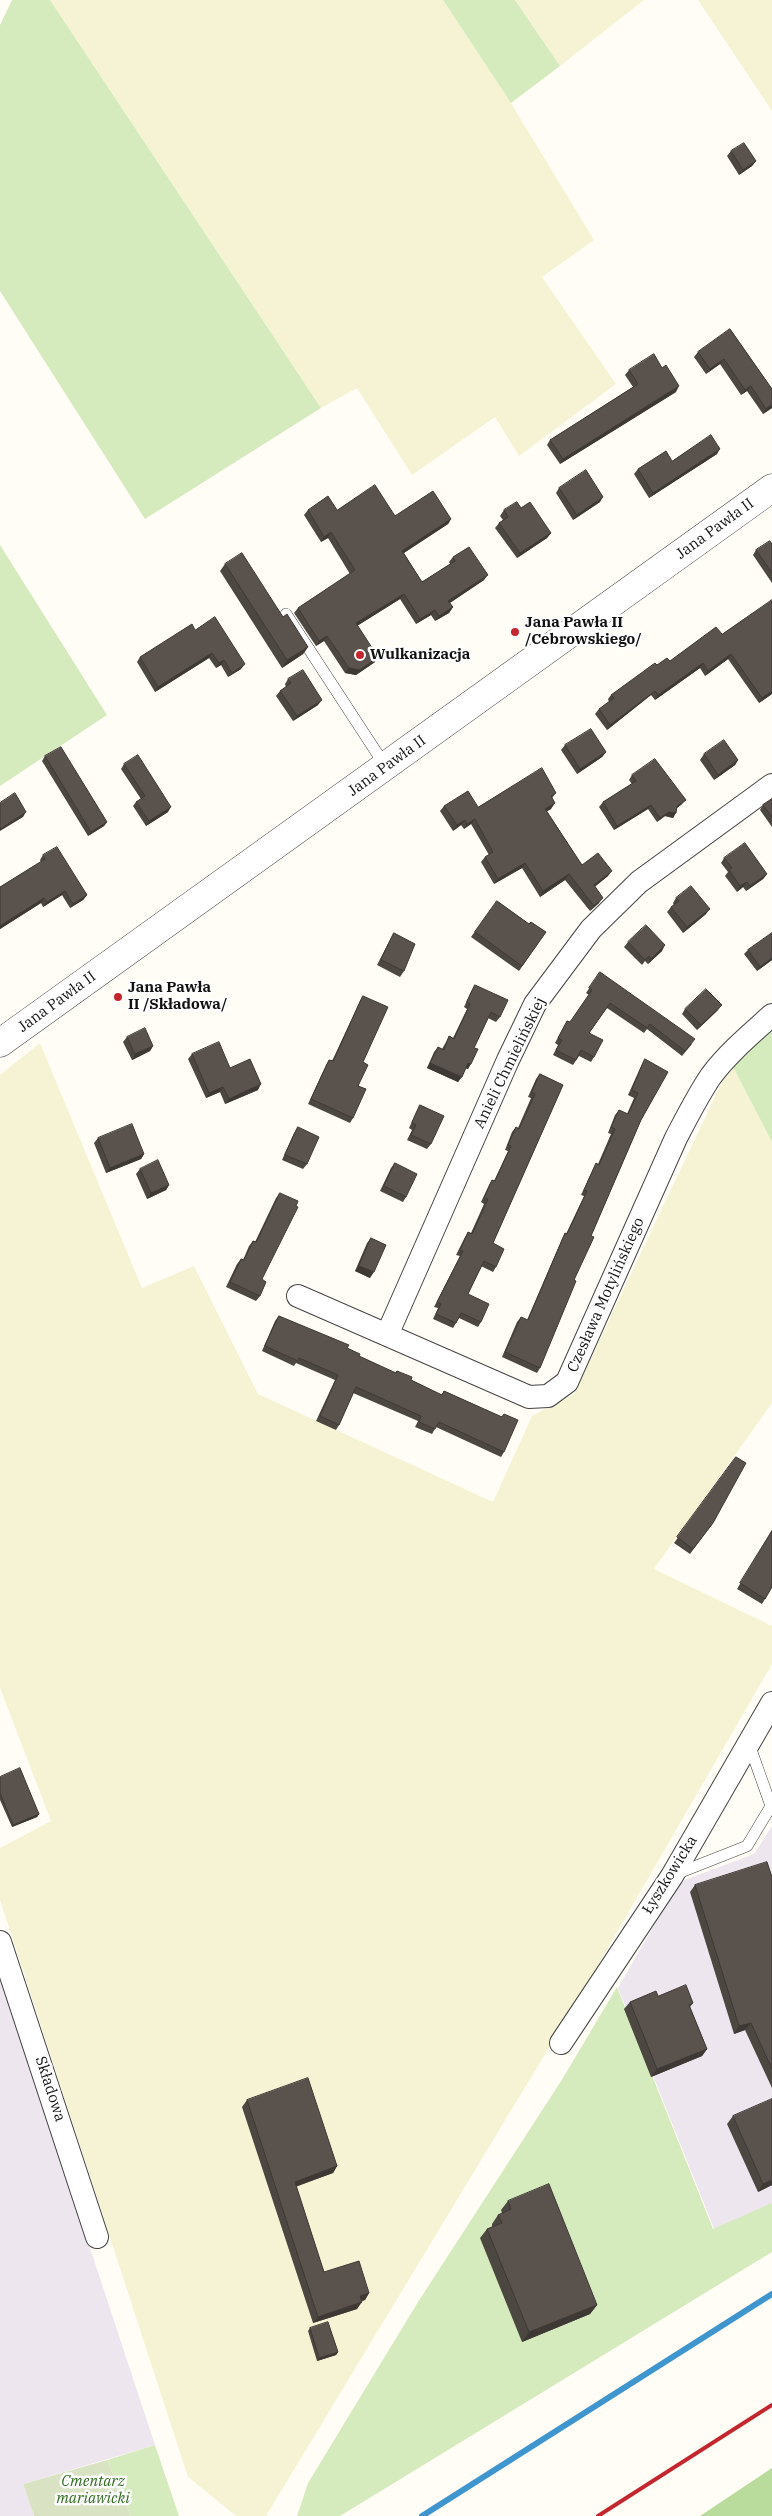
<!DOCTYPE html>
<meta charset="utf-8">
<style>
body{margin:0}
canvas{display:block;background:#fffdf5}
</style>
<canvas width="772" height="2516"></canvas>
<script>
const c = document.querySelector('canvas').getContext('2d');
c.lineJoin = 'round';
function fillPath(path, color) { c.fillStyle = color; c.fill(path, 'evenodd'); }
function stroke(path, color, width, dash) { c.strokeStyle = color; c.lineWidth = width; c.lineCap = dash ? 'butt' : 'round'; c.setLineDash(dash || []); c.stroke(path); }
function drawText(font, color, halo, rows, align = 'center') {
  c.font = font + ' "IBM Plex Serif",serif'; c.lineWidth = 5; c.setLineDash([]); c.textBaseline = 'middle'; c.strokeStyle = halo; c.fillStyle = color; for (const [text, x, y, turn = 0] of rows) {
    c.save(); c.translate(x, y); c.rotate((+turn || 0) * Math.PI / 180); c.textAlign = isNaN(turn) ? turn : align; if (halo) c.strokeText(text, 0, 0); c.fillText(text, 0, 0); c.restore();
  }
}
const industrial = new Path2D(`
 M772 1826V2204L715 2231 618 1988 679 1882 754 1854Z
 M0 1975 155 2445 23 2484 34 2516H0Z`);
const farmland = new Path2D(`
 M50 0H443L511 103 594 240 542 277 616 384 519 456 495 417 412 475 357 388 321 408Z
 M515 0H644L560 66Z
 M698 0H772V111Z
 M40 1043 142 1288 194 1266 258 1394 493 1502 532 1416 574 1394 731 1063 772 1142V1403L654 1569 772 1626V1664L576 2003 266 2516H236L188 2477 0 1900V1848L51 1821 0 1688V1075Z`);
const green = new Path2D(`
 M12 0H50L321 408 145 519 0 291V25Z
 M443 0H515L560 66 511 103Z
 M0 545 107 715 0 786Z
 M772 1027V1142L731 1063Z
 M617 1987 713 2229 772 2203V2252L340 2516H297L308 2483 418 2302 563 2078Z
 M155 2445 179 2516H131L107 2460Z`);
const forest = new Path2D(`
 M772 2468V2516H700Z`);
const cemetery = new Path2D(`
 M107 2460 131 2516H34L23 2484Z`);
const stream = new Path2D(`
 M422 2516 772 2294`);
const service = new Path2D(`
 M286 614 386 767
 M676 1874 747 1846 771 1806 749 1744`);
const minor = new Path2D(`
 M298 1296 529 1397 548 1396 567 1382 676 1138C687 1117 698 1095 711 1076 728 1053 751 1034 772 1015
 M387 1335 508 1060 535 1004 591 929 639 882 772 785
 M0 1942 97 2237
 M561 2043 672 1876 772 1703`);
const tertiary = new Path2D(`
 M0 1043 772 488`);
const rail = new Path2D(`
 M598 2516 772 2405`);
const wall = new Path2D(`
 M731 151 756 161 752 166 739 175 727 156Z
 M730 329 772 389V408L763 414 747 391 741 395 720 364 706 374 694 357 698 352Z
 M629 370 676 392 560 464 547 445 550 440 633 387 625 375Z
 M717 454 649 498 634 474 638 469 672 461Z
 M559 488 600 502 573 520 556 493Z
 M308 510H337L395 516 451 519 448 524 404 553 422 582 450 564 449 562 453 557 484 580 450 603 453 607 449 613 435 621 431 615 416 624 400 599 357 626 375 662 356 675 345 673 324 641 316 646 294 613 298 608 350 574 328 538 321 542 304 515Z
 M504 510 551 533 547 538 517 558 495 528 499 523 503 520 500 516Z
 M772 544V583L753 555 756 550Z
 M225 564 308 647 303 654 282 668 220 571Z
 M195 630 241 669 228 677 221 665 216 668 209 658 155 692 137 662 140 657Z
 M722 634 772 694 759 703 728 659 705 676 700 668 655 700 651 695 607 730 595 714 599 709 609 702 608 699 611 695 657 665 670 661Z
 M288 679 318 705 293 721 276 696 280 691 286 687 285 684Z
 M565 745 606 752 602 757 577 774 561 750Z
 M704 754 738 760 735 765 714 780 700 760Z
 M45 756 107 822 104 826 88 836 42 761Z
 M124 764 168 812 146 826 133 806 136 802 141 799 121 769Z
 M632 775 682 804 677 808 673 818 665 816 657 822 648 809 614 830 599 807 603 802 632 784 629 780Z
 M556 793 552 798 551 809 547 811 582 865 608 876 595 886 599 903 590 911 565 880 540 897 522 868 494 884 481 862 485 857 489 855 471 824 464 829 461 825 453 831 440 811 444 806 478 807Z
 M772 799V827L760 810 763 805Z
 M43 855 87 895 83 900 70 908 62 895 43 907 41 903 0 929V887L41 862 40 860Z
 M724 858 767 874 763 879 746 891 743 887 737 892 725 876 728 872 721 863Z
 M676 898 706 914 683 933 667 912 671 907 674 905 673 903Z
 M497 901 529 924 546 932 519 971 471 937Z
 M394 933 404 971 400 977 377 965 391 938Z
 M772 933V960L757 971 744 954 748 950Z
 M628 942 662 951 648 964 645 961 642 965 624 947Z
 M600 972 692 1044 682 1056 647 1029 644 1033 607 1008 589 1033 594 1057 591 1062 579 1056 573 1065 553 1055 558 1045 555 1043 564 1026 567 1021 570 1022 589 995 586 993Z
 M475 985 500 1017 496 1022 488 1018 474 1048 468 1069 466 1068 458 1082 427 1068 434 1052 438 1047 442 1049 446 1042 449 1036 453 1038 467 1009 464 1007 472 990Z
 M363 996V1062L353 1118 350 1123 308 1104 326 1065 329 1060 332 1061 360 1001Z
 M685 1009 718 1010 697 1030 682 1014Z
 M127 1037 153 1046 150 1051 132 1060 123 1042Z
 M192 1054 230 1068 258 1090 225 1104 220 1092 206 1098 188 1059Z
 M645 1059 641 1120 591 1236 540 1368 537 1373 502 1357 517 1322 521 1317 527 1320 562 1239 565 1233 566 1234 584 1196 581 1195 593 1169 596 1163 598 1164 611 1134 608 1133 615 1115 619 1110 627 1114 634 1098 628 1095 642 1064Z
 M540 1074 563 1085 493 1243 496 1267 493 1272 481 1266 468 1294 481 1322 478 1327 459 1318 453 1328 433 1319 438 1308 434 1307 460 1256 456 1255 465 1237 468 1232 471 1233 484 1204 481 1202 489 1185 492 1180 494 1181 508 1151 505 1150 512 1132 516 1127 518 1128 531 1098 528 1097 536 1079Z
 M420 1105 431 1144 427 1149 407 1140 412 1130 409 1128 417 1111Z
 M298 1127 307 1164 303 1169 282 1160 294 1133Z
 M98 1138 144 1154 141 1159 106 1173 94 1143Z
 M395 1163 406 1197 403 1202 380 1191 391 1168Z
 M140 1169 169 1185 166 1190 147 1199 136 1174Z
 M280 1193 262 1279 260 1296 256 1301 226 1287 237 1264 241 1259 243 1260 249 1246 253 1241 255 1242 276 1198Z
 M371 1238 370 1278 355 1271 367 1243Z
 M279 1316 347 1348 359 1356 395 1373 397 1371 411 1380 442 1395 444 1391 501 1417 504 1414V1452L501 1457 436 1427 432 1434 415 1427 418 1421 353 1393 339 1425 336 1430 316 1421 335 1380 296 1363 294 1366 262 1351 275 1321Z
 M736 1457 713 1523 690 1554 674 1543Z
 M772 1530V1587L762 1604 737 1589Z
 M0 1777 39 1814 37 1817 12 1827 0 1800Z
 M772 1877V2088L745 2030 734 2034 690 1892 695 1885Z
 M658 1996 693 2003 690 2007 707 2049 702 2056 651 2077 624 2009 630 2002Z
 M247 2100 337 2166 333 2173 296 2186 324 2272 369 2293 365 2300 361 2301 357 2309 313 2323 242 2107Z
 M733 2116 772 2185 758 2192 727 2124Z
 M508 2201 597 2305 590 2314 522 2342 480 2238 487 2229 492 2227V2224L498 2215 502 2213 501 2210Z
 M310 2328 338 2352 336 2355 317 2361 308 2331Z`);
const shadedWall = new Path2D(`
 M756 161 752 166 739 175 743 170Z
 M724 359 720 364 706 374 710 369Z
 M679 386 676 392 560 464 563 459Z
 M751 386 747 391 741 395 745 390Z
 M772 405V408L763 414 766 409Z
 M720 449 717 454 649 498 653 493Z
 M603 497 600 502 573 520 577 515Z
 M451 519 448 524 399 556 402 551Z
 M331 532 328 538 321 542 324 537Z
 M551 533 547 538 517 558 520 553Z
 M488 575 484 580 445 606 448 601Z
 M404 594 400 599 352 629 356 623Z
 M453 607 449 613 435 621 439 616Z
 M435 610 431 615 416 624 420 619Z
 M327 636 324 641 316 646 319 641Z
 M308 647 303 654 282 668 287 660Z
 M212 653 209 658 155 692 158 687Z
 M731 654 728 659 705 676 708 671Z
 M378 657 375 662 356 675 345 673 349 668Z
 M224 660 221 665 216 668 219 663Z
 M703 663 700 668 655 700 658 695Z
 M245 664 241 669 228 677 232 673Z
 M655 691 651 695 607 730 610 725Z
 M772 691V694L759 703 762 698Z
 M322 700 318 705 293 721 297 716Z
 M606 752 602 757 577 774 580 769Z
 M738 760 735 765 714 780 718 775Z
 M686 800 682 804 674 810 677 806Z
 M555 803 551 809 542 814 545 809Z
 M651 805 648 809 614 830 617 826Z
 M171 807 168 812 146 826 149 821Z
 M26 812 23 817 0 831V829Z
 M669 812 676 813 673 818 665 816 657 822 660 818Z
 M475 819 471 824 464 829 467 824Z
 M465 820 461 825 453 831 457 825Z
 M107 822 104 826 88 836 91 832Z
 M525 863 522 868 494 884 498 879Z
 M612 871 608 876 591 890 594 885Z
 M569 874 565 880 540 897 543 891Z
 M767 874 763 879 746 891 750 886Z
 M747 882 743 887 737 892 740 886Z
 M65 891 62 895 43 907 47 902Z
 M87 895 83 900 70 908 73 904Z
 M44 898 41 903 0 929V926Z
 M603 898 599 903 590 911 594 906Z
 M710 909 706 914 683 933 687 927Z
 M665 945 662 951 648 964 651 959Z
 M772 958V960L757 971 760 967Z
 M722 1005 718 1010 697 1030 701 1025Z
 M153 1046 150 1051 132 1060 135 1054Z
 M430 1063 462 1077 458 1082 427 1068Z
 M468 1063 471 1064 468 1069 465 1068Z
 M261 1084 258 1090 225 1104 229 1099Z
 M223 1087 220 1092 206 1098 209 1093Z
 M144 1154 141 1159 106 1173 110 1168Z
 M169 1185 166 1190 147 1199 151 1193Z
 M359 1266 374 1272 370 1278 355 1271Z
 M39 1814 37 1817 12 1827 13 1825Z
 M751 2023 745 2030 734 2034 739 2026Z
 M707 2049 702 2056 651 2077 657 2069Z
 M337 2166 333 2173 290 2189 295 2182Z
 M772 2180V2185L758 2192 763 2184Z
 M369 2293 365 2300 355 2303 360 2296Z
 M362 2302 357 2309 313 2323 318 2317Z
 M597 2305 590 2314 522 2342 529 2332Z
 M338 2352 336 2355 317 2361 319 2358Z`);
const building = new Path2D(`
 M744 143 756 161 743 170 731 151Z
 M730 329 772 389V405L766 409 751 386 745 390 724 359 710 369 698 352Z
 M654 354 662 368 666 365 679 386 563 459 550 440 635 386 638 384 629 370Z
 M711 435 720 449 653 493 638 469 666 451 672 461Z
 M586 470 603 497 577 515 559 488Z
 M375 485 395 516 433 491 451 519 402 551 422 582 455 561 453 557 469 547 488 575 448 601 453 607 439 616 435 610 420 619 404 594 356 623 378 657 360 670 349 668 327 636 319 641 298 608 355 570 331 532 324 537 308 510 328 496 337 510Z
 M517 502 521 508 530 502 551 533 520 553 499 523 508 517 504 510Z
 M770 541 772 544V573L756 550Z
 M242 553 283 617 287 614 308 647 287 660 225 564Z
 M772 600V691L762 698 731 654 708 671 703 663 658 695 655 691 610 725 599 709 614 698 611 695 655 663 657 665 667 658 670 661 716 627 722 634Z
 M215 617 245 664 232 673 224 660 219 663 212 653 158 687 140 657 192 624 195 630Z
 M303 670 322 700 297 716 280 691 291 683 288 679Z
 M591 729 606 752 580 769 565 745Z
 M724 740 738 760 718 775 704 754Z
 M61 747 107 822 91 832 45 756Z
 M138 755 171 807 149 821 136 802 145 796 124 764Z
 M655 759 686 800 677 806 676 813 669 812 660 818 651 805 617 826 603 802 636 781 632 775Z
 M542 768 556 793 551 796 555 803 545 809 582 865 598 853 612 871 594 885 603 898 594 906 569 874 543 891 525 863 498 879 485 857 493 852 475 819 467 824 465 820 457 825 444 806 468 791 478 807Z
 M15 793 26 812 0 829V803Z
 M772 799V817L763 805Z
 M745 843 767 874 750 886 747 882 740 886 729 870 732 868 724 858Z
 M57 847 87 895 73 904 65 891 47 902 44 898 0 926V887L45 859 43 855Z
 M691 886 710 909 687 927 671 907 679 901 676 898Z
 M497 901 529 924 531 922 546 932 522 966 475 932Z
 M646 925 665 945 651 959 649 956 645 960 628 942Z
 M394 933 415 944 404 971 381 960Z
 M772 933V958L760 967 748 950Z
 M600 972 695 1039 685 1051 650 1024 647 1028 610 1003 589 1033 603 1040 594 1057 581 1050 576 1060 556 1050 562 1040 558 1038 567 1021 570 1022 592 990 589 988Z
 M475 985 508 1000 500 1017 491 1012 474 1048 478 1049 471 1064 468 1063 462 1077 430 1063 438 1047 444 1050 449 1036 454 1039 470 1004 467 1002Z
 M706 989 722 1005 701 1025 685 1009Z
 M363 996 388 1007 363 1062 368 1065 358 1086 366 1089 353 1118 311 1099 329 1060 333 1061Z
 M145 1028 153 1046 135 1054 127 1037Z
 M219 1042 230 1068 250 1059 261 1084 229 1099 223 1087 209 1093 192 1054Z
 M645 1059 668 1072 641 1120 591 1236 594 1237 574 1280 576 1281 540 1368 505 1352 521 1317 528 1320 565 1233 567 1234 587 1191 584 1190 596 1163 599 1165 615 1129 611 1127 619 1110 628 1114 638 1093 632 1090Z
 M540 1074 563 1085 493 1243 504 1249 496 1267 484 1261 468 1294 489 1304 481 1322 461 1313 456 1323 436 1314 441 1304 437 1302 463 1251 460 1250 468 1232 472 1234 488 1199 484 1198 492 1180 495 1181 511 1146 508 1145 516 1127 519 1129 535 1094 532 1092Z
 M420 1105 444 1116 431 1144 411 1135 416 1125 412 1123Z
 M132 1124 144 1154 110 1168 98 1138Z
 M298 1127 319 1137 307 1164 285 1155Z
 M158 1160 169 1185 151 1193 140 1169Z
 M395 1163 417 1174 406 1197 384 1186Z
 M280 1193 298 1201 296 1206 298 1207 262 1279 266 1282 260 1296 230 1282 241 1259 244 1260 253 1241 256 1242Z
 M371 1238 386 1245 374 1272 359 1266Z
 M279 1316 349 1345 347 1348 360 1354 359 1356 396 1373 397 1371 412 1377 411 1380 442 1395 444 1391 502 1417 504 1414 518 1420 504 1452 439 1422 435 1429 419 1422 421 1416 356 1387 339 1425 320 1416 338 1375 299 1358 298 1361 265 1346Z
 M736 1457 746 1463 713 1523 693 1549 677 1537Z
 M772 1531V1587L765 1599 740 1583Z
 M20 1768 39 1814 13 1825 0 1793V1777Z
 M767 1862 772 1877V2069L751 2023 739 2026 695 1885Z
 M686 1985 693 2003 689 2005 707 2049 657 2069 630 2002 656 1991 658 1996Z
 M308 2078 337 2166 295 2182 324 2272 359 2261 369 2293 360 2296 362 2302 318 2317 247 2100Z
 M772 2099V2180L763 2184 733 2116Z
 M549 2184 597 2305 529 2332 487 2229 502 2223 498 2215 511 2209 508 2201Z
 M328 2322 338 2352 319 2358 310 2328Z`);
const markers = [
 [515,632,5,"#c4262e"],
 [360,655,5,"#c4262e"],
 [118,997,5,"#c4262e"]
];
const streetNames = [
 ["Jana Pawła II",715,529,-36],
 ["Jana Pawła II",387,766,-36],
 ["Jana Pawła II",57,1002,-36],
 ["Anieli Chmielińskiej",510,1063,-64],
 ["Czesława Motylińskiego",606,1295,-66],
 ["Łyszkowicka",670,1875,-58],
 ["Składowa",50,2089,72]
];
const poiNames = [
 ["Jana Pawła II",525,623],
 ["/Cebrowskiego/",525,640],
 ["Wulkanizacja",370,655],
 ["Jana Pawła",128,988],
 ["II /Składowa/",128,1005]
];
const parkNames = [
 ["Cmentarz",93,2482],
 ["mariawicki",93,2499]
];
fillPath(industrial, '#eee6ef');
fillPath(farmland, '#f6f3d4');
fillPath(green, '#d5ebbd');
fillPath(forest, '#b9dc9c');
fillPath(cemetery, '#d9e3c4');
stroke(stream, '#3f96cf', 6);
stroke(service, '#444', 12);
stroke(minor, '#444', 24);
stroke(tertiary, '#444', 29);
stroke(service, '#fff', 11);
stroke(minor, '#fff', 22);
stroke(tertiary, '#fff', 28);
stroke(rail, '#c4262e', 4);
fillPath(wall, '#4d4742');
fillPath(shadedWall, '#3f3936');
fillPath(building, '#5a524d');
stroke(building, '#3f3936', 1);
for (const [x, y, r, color] of markers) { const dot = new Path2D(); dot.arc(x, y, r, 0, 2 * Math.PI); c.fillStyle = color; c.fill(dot); stroke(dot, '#fff', 2); }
drawText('15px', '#111', '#fff', streetNames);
drawText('bold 15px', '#111', '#fff', poiNames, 'left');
drawText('italic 15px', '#2f6b1f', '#fff', parkNames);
</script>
